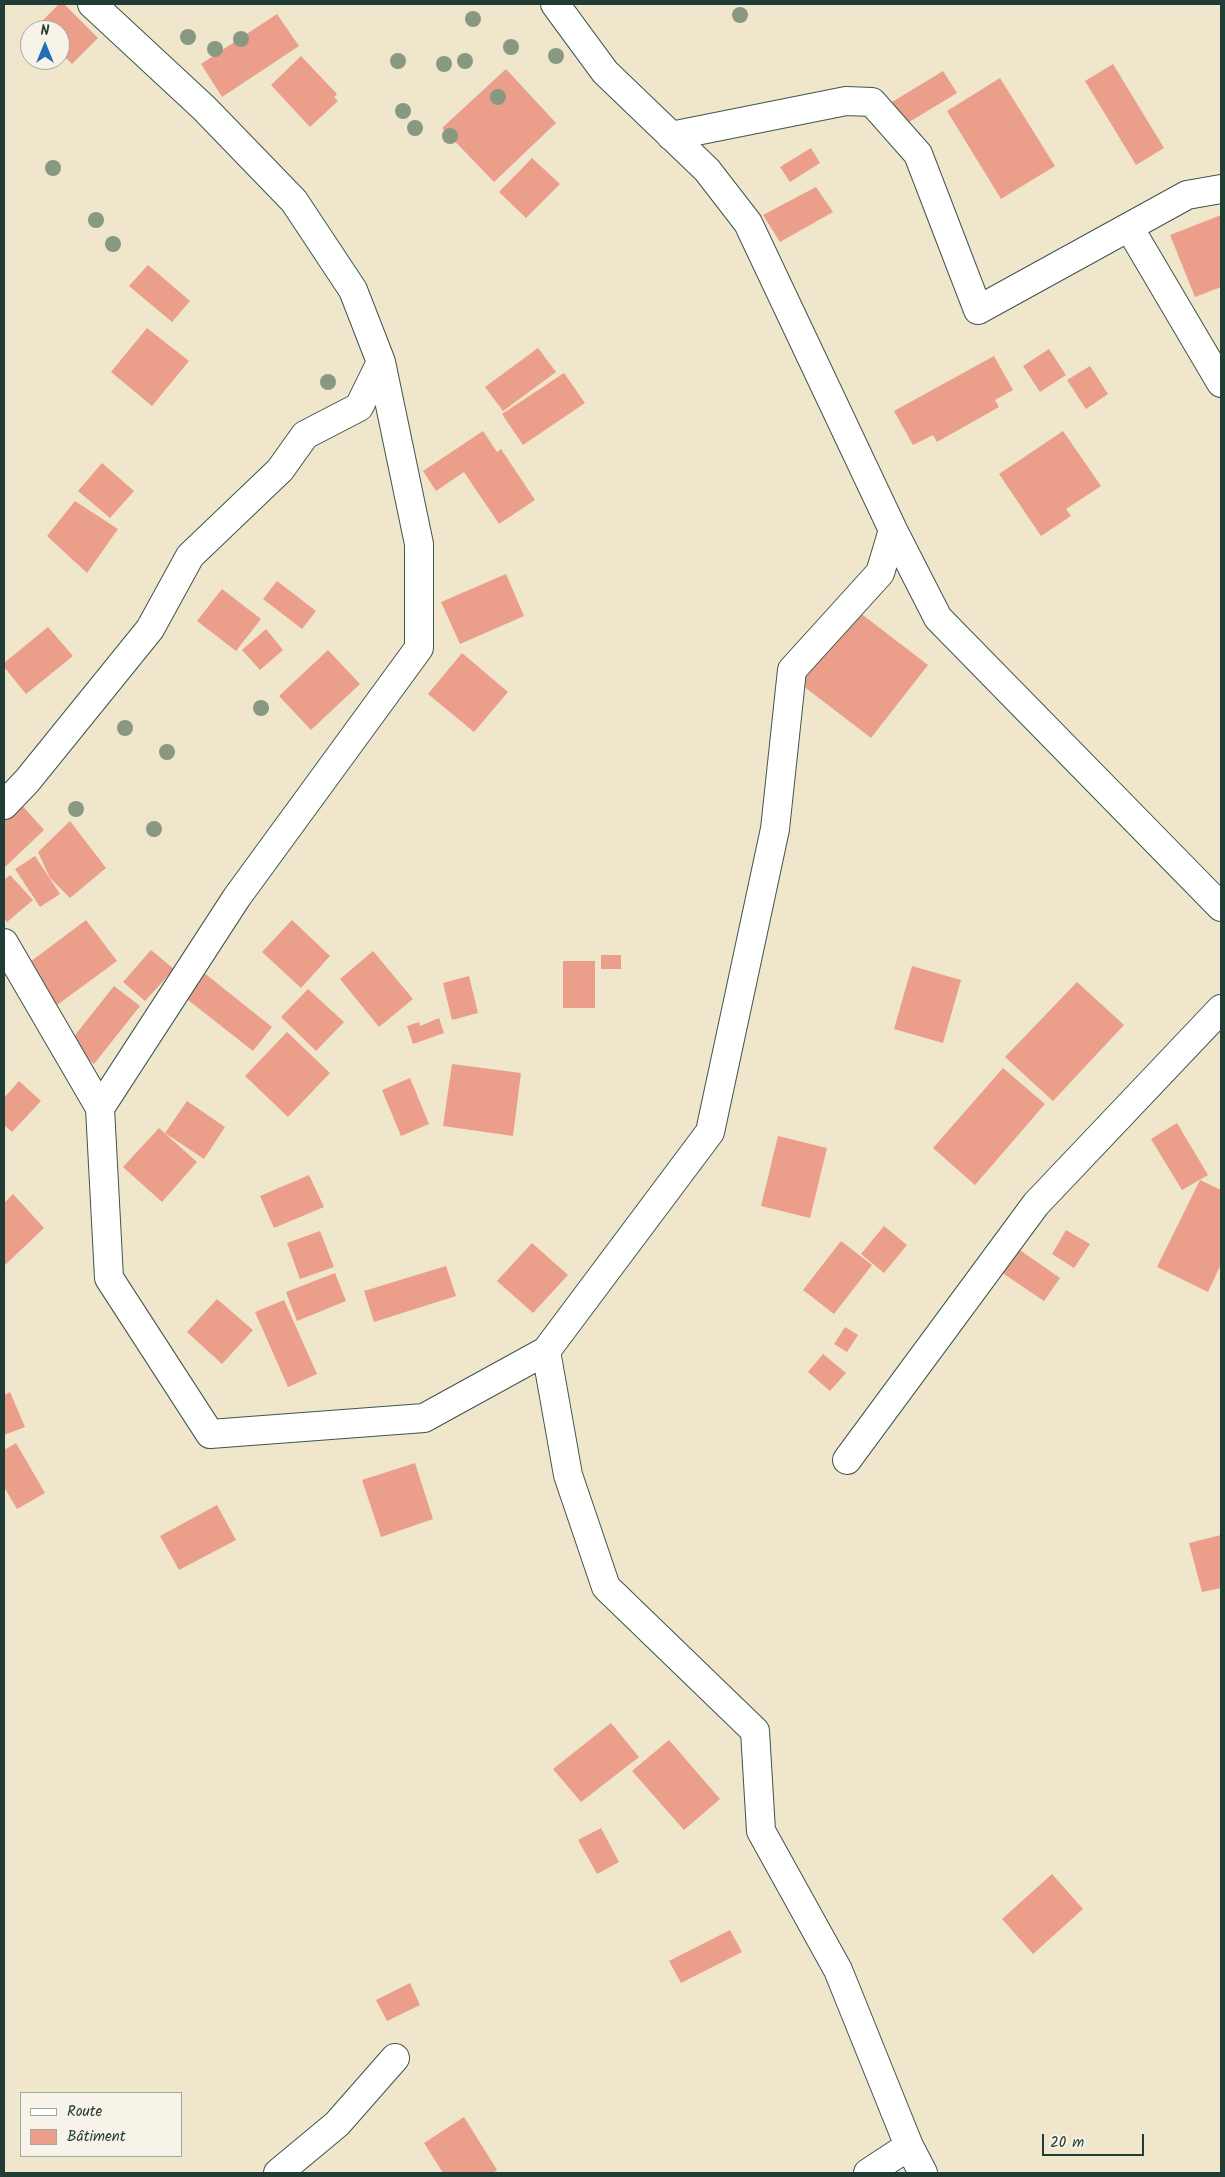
<!DOCTYPE html>
<meta charset="utf-8">
<style>
body{margin:0}
#map{position:relative;width:1225px;height:2177px;overflow:hidden;background:#efe6cc;font-family:Kalam,sans-serif}
canvas{display:block}
.frame{position:absolute;inset:0;border:5px solid #1f3d34;pointer-events:none}
.legend{position:absolute;left:20px;top:2092px;width:162px;height:65px;box-sizing:border-box;background:#f7f3e8;border:1px solid #a1aaa0;margin:0;padding:6px 9px;list-style:none;font-size:15px;color:#1f3d34}
.legend li{display:flex;align-items:center;gap:10px;height:25px}
.legend b{width:25px;border:1px solid #a1aaa0}
.north{position:absolute;left:20px;top:20px;width:50px;height:50px;box-sizing:border-box;background:#f7f3e8;border:1px solid #a1aaa0;border-radius:50%;rotate:0deg;font-size:14px;font-weight:700;line-height:20px;text-align:center;color:#1f3d34}
.north::after{content:'';display:block;margin:auto;width:18px;height:22px;background:#1f6fb2;clip-path:polygon(50% 0,100% 100%,50% 72%,0 100%)}
.scale{position:absolute;left:1042px;top:2134px;width:102px;height:22px;box-sizing:border-box;border:2px solid #1f3d34;border-top:0;padding-left:6px;font-size:15px;line-height:18px;white-space:nowrap;color:#1f3d34;-webkit-text-stroke:4px #f7f3e8;paint-order:stroke}
</style>
<div id="map">
<canvas width="1225" height="2177"></canvas>
<div class="frame"></div>
<ul class="legend">
<li><b style="height:6px;background:#fff"></b>Route</li>
<li><b style="height:14px;background:#eb9f8b"></b>Bâtiment</li>
</ul>
<div class="north">N</div>
<div class="scale">20 m</div>
</div>
<script>
const c = document.querySelector('canvas').getContext('2d');
c.lineJoin = 'round';
function fillPath(path, color) { c.fillStyle = color; c.fill(path, 'evenodd'); }
function stroke(path, color, width, dash) { c.strokeStyle = color; c.lineWidth = width; c.lineCap = dash ? 'butt' : 'round'; c.setLineDash(dash || []); c.stroke(path); }
const building = new Path2D(`
 M59 4H64L98 38 72 64 60 52V30H38L35 28Z
 M277 14 299 46 222 97 201 64Z
 M301 56 337 94 334 97 338 101 310 127 271 85Z
 M1113 64 1164 148 1136 165 1085 81Z
 M506 69 556 123 494 182 442 128Z
 M943 71 957 93 906 124 892 102Z
 M1000 78 1055 166 1001 199 947 111Z
 M811 148 820 163 790 182 780 167Z
 M532 158 560 184 526 218 499 192Z
 M816 187 833 212 780 242 763 215Z
 M1221 215V287L1195 297 1170 235Z
 M148 265 190 301 172 322 129 286Z
 M147 328 189 361 152 406 111 372Z
 M538 348 556 372 503 411 485 387Z
 M1049 349 1066 375 1040 392 1023 366Z
 M994 356 1013 390 995 400 999 407 937 442 933 435 913 445 894 411Z
 M1090 366 1108 394 1086 409 1067 380Z
 M564 373 585 403 523 445 502 414Z
 M483 431 497 452 501 449 535 500 499 524 464 472 436 491 423 471Z
 M1063 431 1101 486 1066 509 1071 516 1041 536 999 474Z
 M102 463 134 491 110 518 78 491Z
 M75 501 118 529 87 573 47 536Z
 M506 574 524 616 460 644 441 602Z
 M277 581 316 611 302 629 263 599Z
 M222 589 261 619 236 651 197 621Z
 M855 609 928 665 871 738 798 682Z
 M48 627 73 656 26 694 4 667V663Z
 M266 629 283 650 260 670 242 650Z
 M328 650 360 684 311 730 279 696Z
 M462 653 508 692 474 732 428 694Z
 M21 804 44 830 4 868V820Z
 M70 821 106 868 70 898 50 878 38 852Z
 M35 856 60 894 40 907 15 869Z
 M10 875 33 900 7 922 4 918V880Z
 M86 920 117 961 57 1005 26 965Z
 M292 920 330 956 301 988 262 952Z
 M151 950 174 969 145 1001 123 982Z
 M373 951 413 999 379 1027 340 979Z
 M601 955H621V969H601Z
 M563 961H595V1008H563Z
 M912 966 961 980 943 1043 894 1029Z
 M203 972 272 1027 253 1051 183 996Z
 M469 976 478 1013 452 1020 443 983Z
 M1077 982 1124 1025 1053 1101 1005 1057Z
 M114 986 140 1006 94 1064 68 1044Z
 M308 989 344 1022 316 1051 281 1017Z
 M439 1018 444 1033 413 1044 407 1026 419 1022 420 1026Z
 M287 1032 330 1073 288 1117 245 1076Z
 M452 1064 521 1073 513 1136 443 1126Z
 M1003 1068 1045 1104 975 1185 933 1148Z
 M410 1078 429 1124 401 1136 382 1090Z
 M19 1081 41 1101 12 1132 4 1125V1098Z
 M187 1101 225 1127 204 1159 165 1133Z
 M1177 1123 1208 1175 1182 1190 1151 1139Z
 M159 1128 197 1162 162 1202 123 1167Z
 M778 1136 827 1148 810 1218 761 1206Z
 M309 1175 324 1207 274 1228 260 1196Z
 M1200 1180 1221 1190V1264L1208 1292 1157 1267Z
 M13 1194 44 1228 4 1266V1203Z
 M884 1226 907 1245 884 1273 861 1254Z
 M1066 1230 1090 1244 1074 1268 1052 1254Z
 M320 1231 334 1267 300 1279 287 1243Z
 M841 1241 872 1265 834 1314 803 1290Z
 M532 1243 568 1275 533 1313 497 1281Z
 M1014 1246 1060 1278 1044 1301 998 1270Z
 M446 1266 456 1296 374 1322 364 1291Z
 M335 1273 346 1301 297 1321 286 1292Z
 M217 1299 253 1330 222 1364 187 1332Z
 M284 1300 317 1374 288 1387 255 1312Z
 M845 1327 858 1335 847 1352 834 1344Z
 M823 1354 846 1373 830 1391 808 1372Z
 M10 1392 25 1427 4 1435V1395Z
 M16 1443 45 1493 17 1509 4 1487V1450Z
 M415 1463 433 1519 381 1537 362 1480Z
 M217 1505 236 1540 179 1570 160 1536Z
 M1221 1535V1588L1202 1592 1189 1543Z
 M611 1723 639 1757 581 1802 553 1769Z
 M669 1740 720 1799 684 1830 632 1771Z
 M601 1828 619 1862 597 1874 578 1840Z
 M1052 1874 1083 1909 1033 1954 1002 1919Z
 M730 1930 742 1952 681 1983 669 1961Z
 M410 1983 420 2005 387 2021 376 2000Z
 M464 2117 497 2170 493 2173H443L424 2143Z`);
const minor = new Path2D(`
 M555 4 605 72 707 170 748 223 893 530 938 618 1221 907
 M671 136 846 101 872 102 918 154 978 310 1187 195 1221 189
 M1129 227 1221 383
 M893 530 880 573 792 670 775 829 710 1132 546 1351 568 1475 606 1587 755 1731 761 1831 838 1970 909 2146 923 2173
 M4 805 27 781 150 629 190 556 280 470 305 435 359 407 381 362 353 290 294 201 204 108 92 4
 M4 943 100 1108 109 1278 210 1434 424 1418 546 1351
 M100 1108 237 897 419 648V544L381 362
 M847 1460 1036 1204 1221 1009
 M278 2173 337 2124 395 2058
 M868 2173 909 2146`);
const trees = [
 [740,15],
 [473,19],
 [188,37],
 [241,39],
 [511,47],
 [215,49],
 [556,56],
 [398,61],
 [465,61],
 [444,64],
 [498,97],
 [403,111],
 [415,128],
 [450,136],
 [53,168],
 [96,220],
 [113,244],
 [328,382],
 [261,708],
 [125,728],
 [167,752],
 [76,809],
 [154,829]
];
fillPath(building, '#eb9f8b');
stroke(minor, '#3e564b', 30);
stroke(minor, '#fff', 28);
c.fillStyle = '#899981';
for (const [x, y] of trees) { c.beginPath(); c.arc(x, y, 8, 0, 2 * Math.PI); c.fill(); }
</script>
